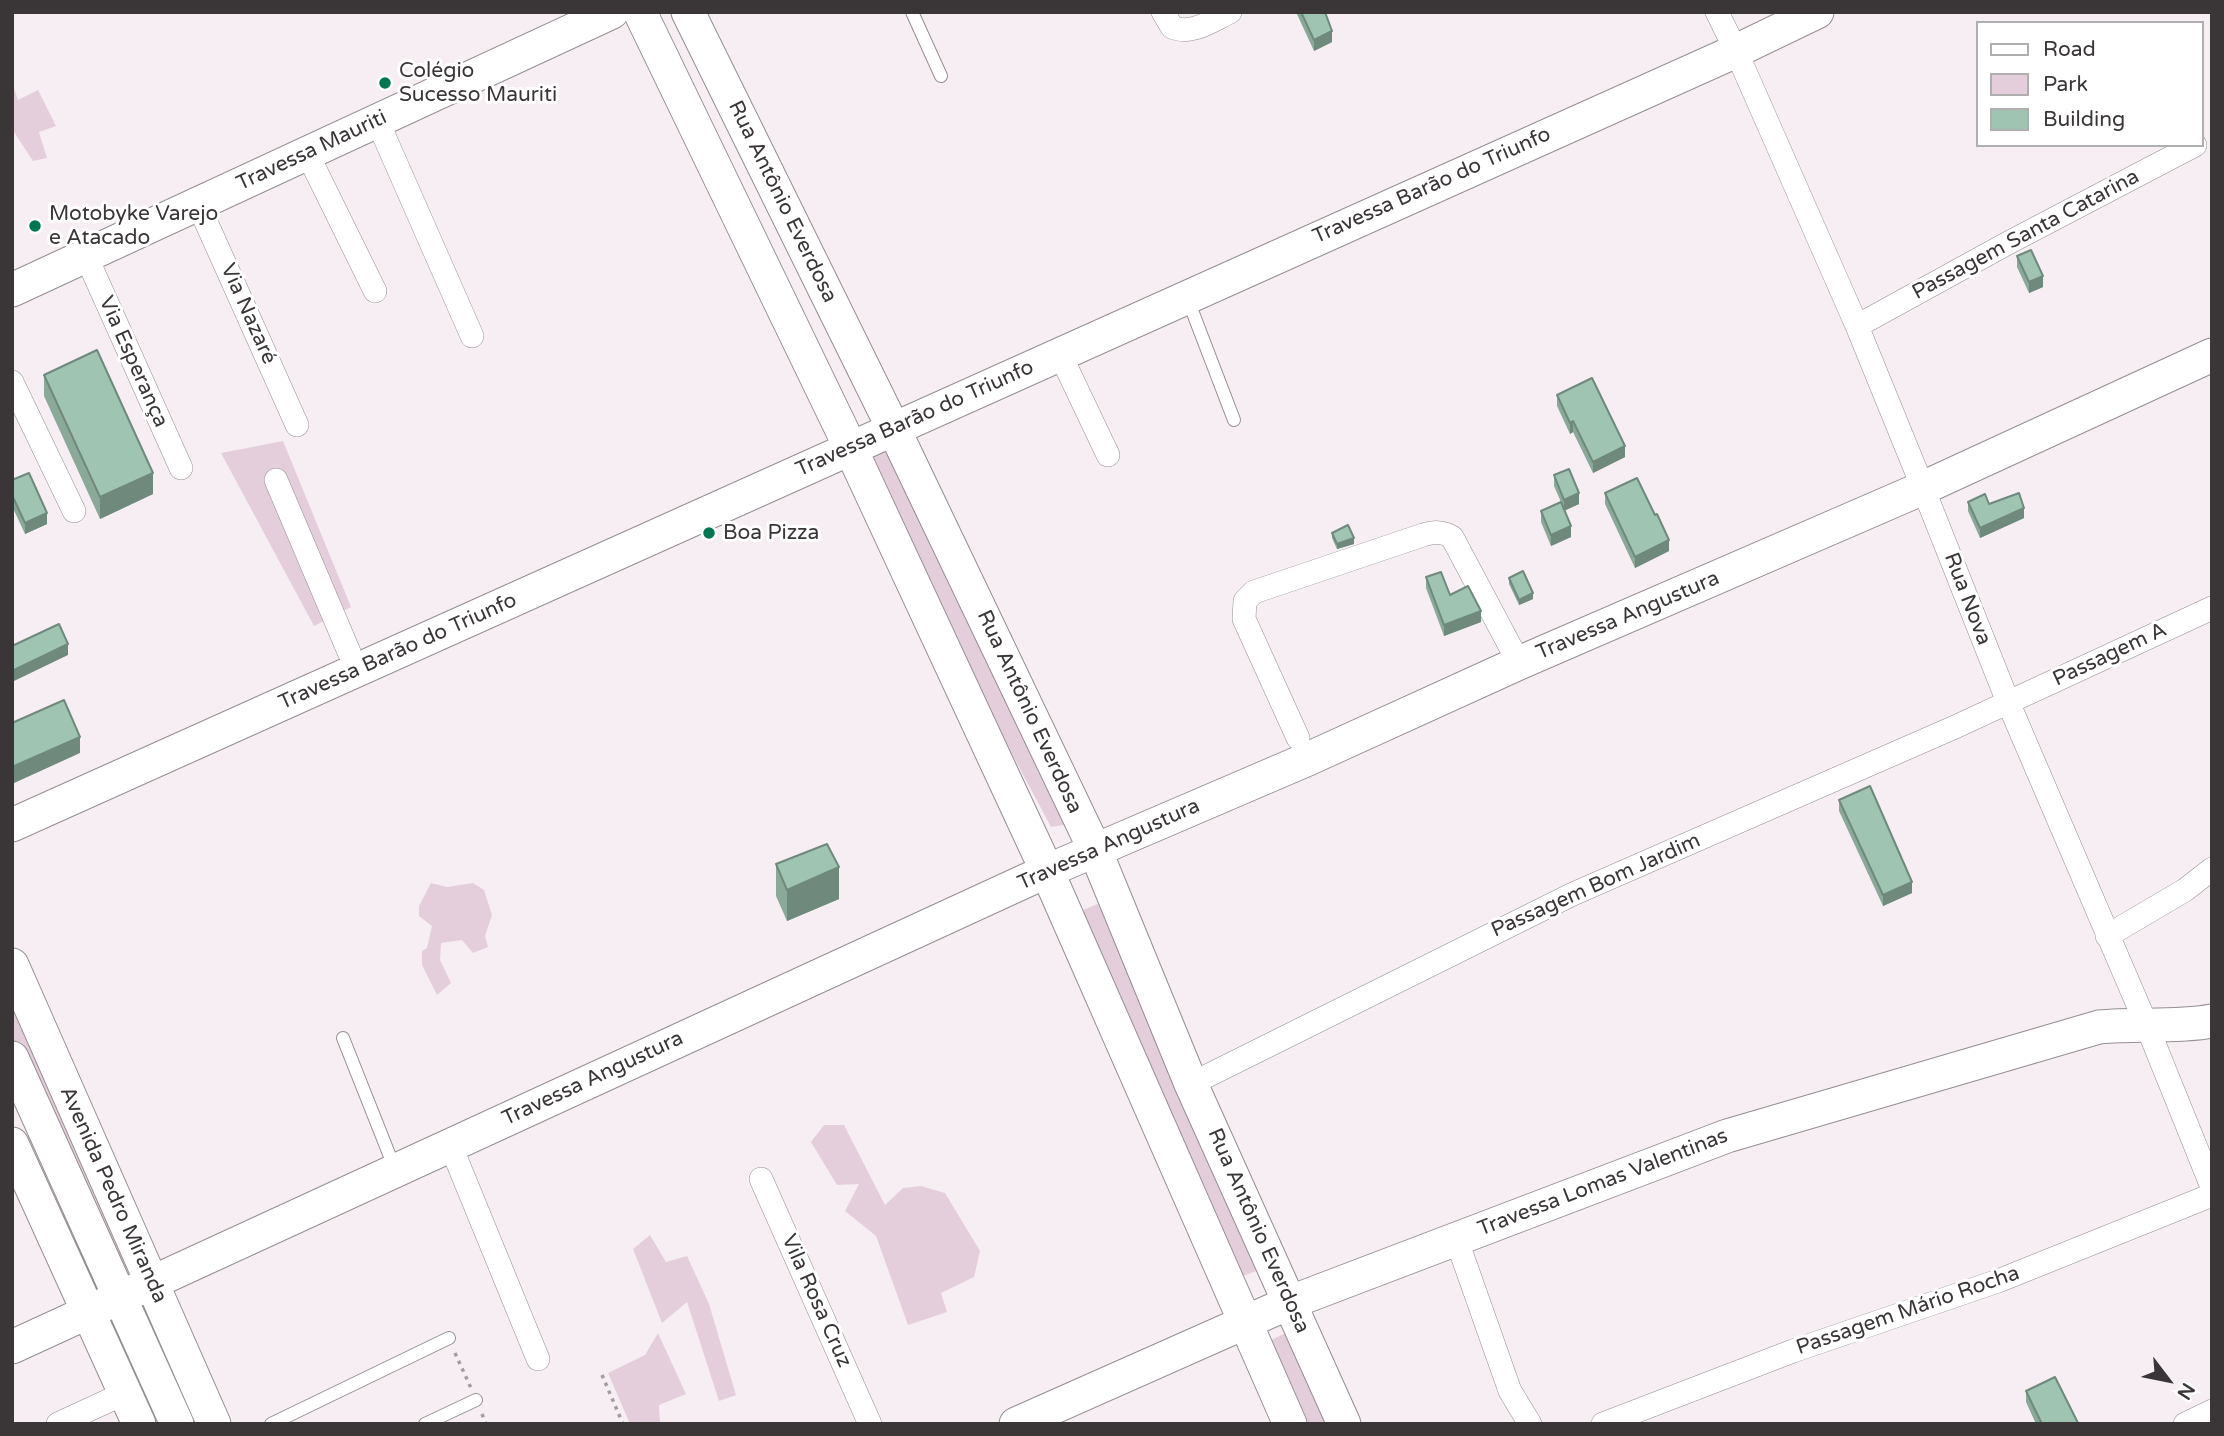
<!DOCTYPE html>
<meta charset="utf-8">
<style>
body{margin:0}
#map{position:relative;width:2224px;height:1436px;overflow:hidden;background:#f6eef3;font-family:"Varela Round",sans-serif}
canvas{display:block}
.frame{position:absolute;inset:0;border:14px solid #3a3638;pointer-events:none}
.legend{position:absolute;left:1976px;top:21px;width:228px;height:126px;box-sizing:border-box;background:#fff;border:2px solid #b0afaf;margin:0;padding:9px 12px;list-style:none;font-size:21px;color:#3a3638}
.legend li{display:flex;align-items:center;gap:14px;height:35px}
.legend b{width:35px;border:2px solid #b0afaf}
.north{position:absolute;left:2133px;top:1345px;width:70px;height:70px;-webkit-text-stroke:5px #fff;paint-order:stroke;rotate:122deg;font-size:19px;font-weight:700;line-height:28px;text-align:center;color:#3a3638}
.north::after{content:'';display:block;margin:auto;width:24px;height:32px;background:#3a3638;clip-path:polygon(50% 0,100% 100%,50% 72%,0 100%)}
</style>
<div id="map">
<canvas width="2224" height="1436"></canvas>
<div class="frame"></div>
<ul class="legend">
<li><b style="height:9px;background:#fff"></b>Road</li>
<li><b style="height:19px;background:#e5cedc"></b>Park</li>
<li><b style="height:19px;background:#a0c4b2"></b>Building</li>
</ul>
<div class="north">N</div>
</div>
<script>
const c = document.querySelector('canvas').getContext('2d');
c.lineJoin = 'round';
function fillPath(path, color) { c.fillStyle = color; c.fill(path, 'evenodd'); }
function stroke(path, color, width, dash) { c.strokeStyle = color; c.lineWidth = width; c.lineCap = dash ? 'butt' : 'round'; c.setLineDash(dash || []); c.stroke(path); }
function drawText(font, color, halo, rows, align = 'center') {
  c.font = font + ' "Varela Round",sans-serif'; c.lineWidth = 6; c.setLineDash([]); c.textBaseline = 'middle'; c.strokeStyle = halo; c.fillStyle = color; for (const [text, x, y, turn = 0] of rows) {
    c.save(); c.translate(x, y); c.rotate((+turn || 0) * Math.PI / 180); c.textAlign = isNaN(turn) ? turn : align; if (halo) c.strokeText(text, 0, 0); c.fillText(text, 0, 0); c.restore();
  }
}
const green = new Path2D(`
 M12 82 18 100 38 90 56 126 39 132 47 158 33 161 12 129Z
 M898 438 1064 825 1051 827 856 462Z
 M283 441 351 607 314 626 221 453Z
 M431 883 447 887 473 883 484 890 492 915 485 936 488 947 473 953 462 940 441 943 440 960 451 983 437 995 422 965V951L427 948 432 926 419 916V906Z
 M1102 902 1265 1268 1237 1278 1081 911Z
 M12 980 137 1262 115 1271 45 1110 12 1039Z
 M824 1125H844L885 1205 903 1188 921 1186 945 1193 980 1251 974 1277 941 1293 947 1312 908 1325 876 1236 845 1211 859 1184 837 1185 811 1142Z
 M650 1235 666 1262 687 1256 709 1304 736 1395 719 1401 687 1302 662 1323 633 1249Z
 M1292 1330 1333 1424H1305L1269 1341Z
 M658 1333 686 1394 659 1405 660 1424H630L608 1373 645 1355Z`);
const path = new Path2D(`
 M455 1353 471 1388
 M602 1375 623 1424
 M482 1414 486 1424`);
const lane = new Path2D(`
 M912 12 941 76
 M1188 300 1234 420
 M343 1038 395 1169
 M271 1424 449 1338
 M425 1424 476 1400`);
const street = new Path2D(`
 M1163 12 1172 27C1191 36 1213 20 1230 12
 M1717 12 1736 51 1857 326 1923 488 2008 702 2147 1026 2212 1187
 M377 120 472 336
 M307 153 375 291
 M198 204 297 425
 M86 256 181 468
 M1857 326 2008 243 2195 145
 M1060 354 1108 455
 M12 382 74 511
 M276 480 349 652
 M1298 738 1244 619 1245 601 1254 592 1423 535C1434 532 1442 531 1452 537L1519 663
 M2107 936 2185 890 2212 869
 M1191 1084 1573 894 1955 727 2212 608
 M450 1144 538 1359
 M761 1179 870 1424
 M1456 1238 1510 1391 1530 1424
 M58 1424 125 1393
 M1603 1424 1793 1351 1998 1281 2212 1195
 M2185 1424 2212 1411`);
const secondary = new Path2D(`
 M640 12 841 428 1047 871 1290 1424
 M688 12 898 438 1095 850 1191 1084 1344 1424
 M12 290 612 12
 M12 825 1736 51 1817 12
 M12 965 214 1424
 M12 1058 177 1424
 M12 1144 139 1424
 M12 1347 1047 871 1308 759 1519 663 1923 488 2212 355
 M1016 1424 1291 1302 1727 1136 2099 1027C2137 1023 2174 1028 2212 1021`);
const wall = new Path2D(`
 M1296 12H1325L1332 42 1314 51Z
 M2017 256 2043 287 2029 293 2017 267Z
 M44 375 153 494 100 519 44 396Z
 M1557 395 1625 457 1593 473 1573 432 1570 434 1557 406Z
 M1554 475 1579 504 1565 510 1571 537 1551 546 1541 522V511L1561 502 1554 486Z
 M12 480 47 524 25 534 12 506Z
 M1605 493 1655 515 1669 551 1635 568 1605 504Z
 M1968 502 1989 504 2024 518 1980 538 1968 511Z
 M1332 533 1354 544 1337 549 1332 538Z
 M1426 577 1450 595 1481 622 1444 636 1426 588Z
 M1509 578 1533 599 1519 605 1509 584Z
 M1839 800 1912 893 1883 906 1839 811Z
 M776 864 839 899 787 921 776 896Z
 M2026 1391 2078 1424H2036L2026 1402Z`);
const shadedWall = new Path2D(`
 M1332 31V42L1314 51V40Z
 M2043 276V287L2029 293V282Z
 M1573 421V432L1570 434V423Z
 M1625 446V457L1593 473V462Z
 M153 473V494L100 519V497Z
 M1579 493V504L1564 511V500Z
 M2024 508V518L1980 538V528Z
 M47 513V524L25 534V523Z
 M1571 526V537L1551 546V535Z
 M1354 538V544L1337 549V544Z
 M1669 540V551L1635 568V557Z
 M1533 593V599L1519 605V600Z
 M1481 611V622L1444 636V625Z
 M68 644V655L14 681V670Z
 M80 737V753L12 784V767Z
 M839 867V899L787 921V890Z
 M1912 882V893L1883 906V895Z`);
const building = new Path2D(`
 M1301 12H1325L1332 31 1314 40Z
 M2031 250 2043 276 2029 282 2017 256Z
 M97 350 153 473 100 497 44 375Z
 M1592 378 1625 446 1593 462 1573 421 1570 423 1557 395Z
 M1569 469 1579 493 1564 500 1554 475Z
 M29 473 47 513 25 523 12 495V480Z
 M1637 478 1655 515 1657 514 1669 540 1635 557 1605 493Z
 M2019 493 2024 508 1980 528 1968 502 1985 494 1989 504Z
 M1561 502 1571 526 1551 535 1541 511Z
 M1348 525 1354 538 1337 544 1332 533Z
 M1523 571 1533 593 1519 600 1509 578Z
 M1441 572 1450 595 1468 586 1481 611 1444 625 1426 577Z
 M59 624 68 644 14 670 12 667V646Z
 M64 700 80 737 12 767V723Z
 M1870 786 1912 882 1883 895 1839 800Z
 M827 844 839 867 787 890 776 864Z
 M2055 1377 2078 1423 2077 1424H2042L2026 1391Z`);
const markers = [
 [385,83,7,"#007652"],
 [35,226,7,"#007652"],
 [709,533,7,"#007652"]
];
const poiNames = [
 ["Colégio",399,71],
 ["Sucesso Mauriti",399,95],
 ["Motobyke Varejo",49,214],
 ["e Atacado",49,238],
 ["Boa Pizza",723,533]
];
const streetNames = [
 ["Travessa Mauriti",312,151,-25],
 ["Travessa Barão do Triunfo",1432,186,-24],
 ["Rua Antônio Everdosa",782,202,64],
 ["Passagem Santa Catarina",2026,235,-28],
 ["Via Nazaré",248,314,66],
 ["Via Esperança",133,362,66],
 ["Travessa Barão do Triunfo",915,419,-24],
 ["Rua Nova",1967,599,69],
 ["Travessa Angustura",1628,616,-23],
 ["Travessa Barão do Triunfo",398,652,-24],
 ["Passagem A",2110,655,-25],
 ["Rua Antônio Everdosa",1029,712,65],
 ["Travessa Angustura",1109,845,-24],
 ["Passagem Bom Jardim",1596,886,-24],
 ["Travessa Angustura",593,1079,-25],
 ["Travessa Lomas Valentinas",1603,1183,-21],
 ["Avenida Pedro Miranda",113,1195,66],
 ["Rua Antônio Everdosa",1258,1231,66],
 ["Vila Rosa Cruz",816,1301,66],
 ["Passagem Mário Rocha",1908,1311,-19]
];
fillPath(green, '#e5cedc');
stroke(lane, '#958e92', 14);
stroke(street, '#958e92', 24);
stroke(secondary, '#958e92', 35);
stroke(path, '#a39da1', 3.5, [3.5, 5]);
stroke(lane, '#fff', 12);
stroke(street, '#fff', 23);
stroke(secondary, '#fff', 33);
fillPath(wall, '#8aa999');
fillPath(shadedWall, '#70897d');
fillPath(building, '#a0c4b2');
stroke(building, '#70897d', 2);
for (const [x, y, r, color] of markers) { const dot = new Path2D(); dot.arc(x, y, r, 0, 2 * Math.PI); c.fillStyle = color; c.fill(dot); stroke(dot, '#fff', 2.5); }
drawText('21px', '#3a3638', '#fff', poiNames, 'left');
drawText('21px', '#3a3638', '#fff', streetNames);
</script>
